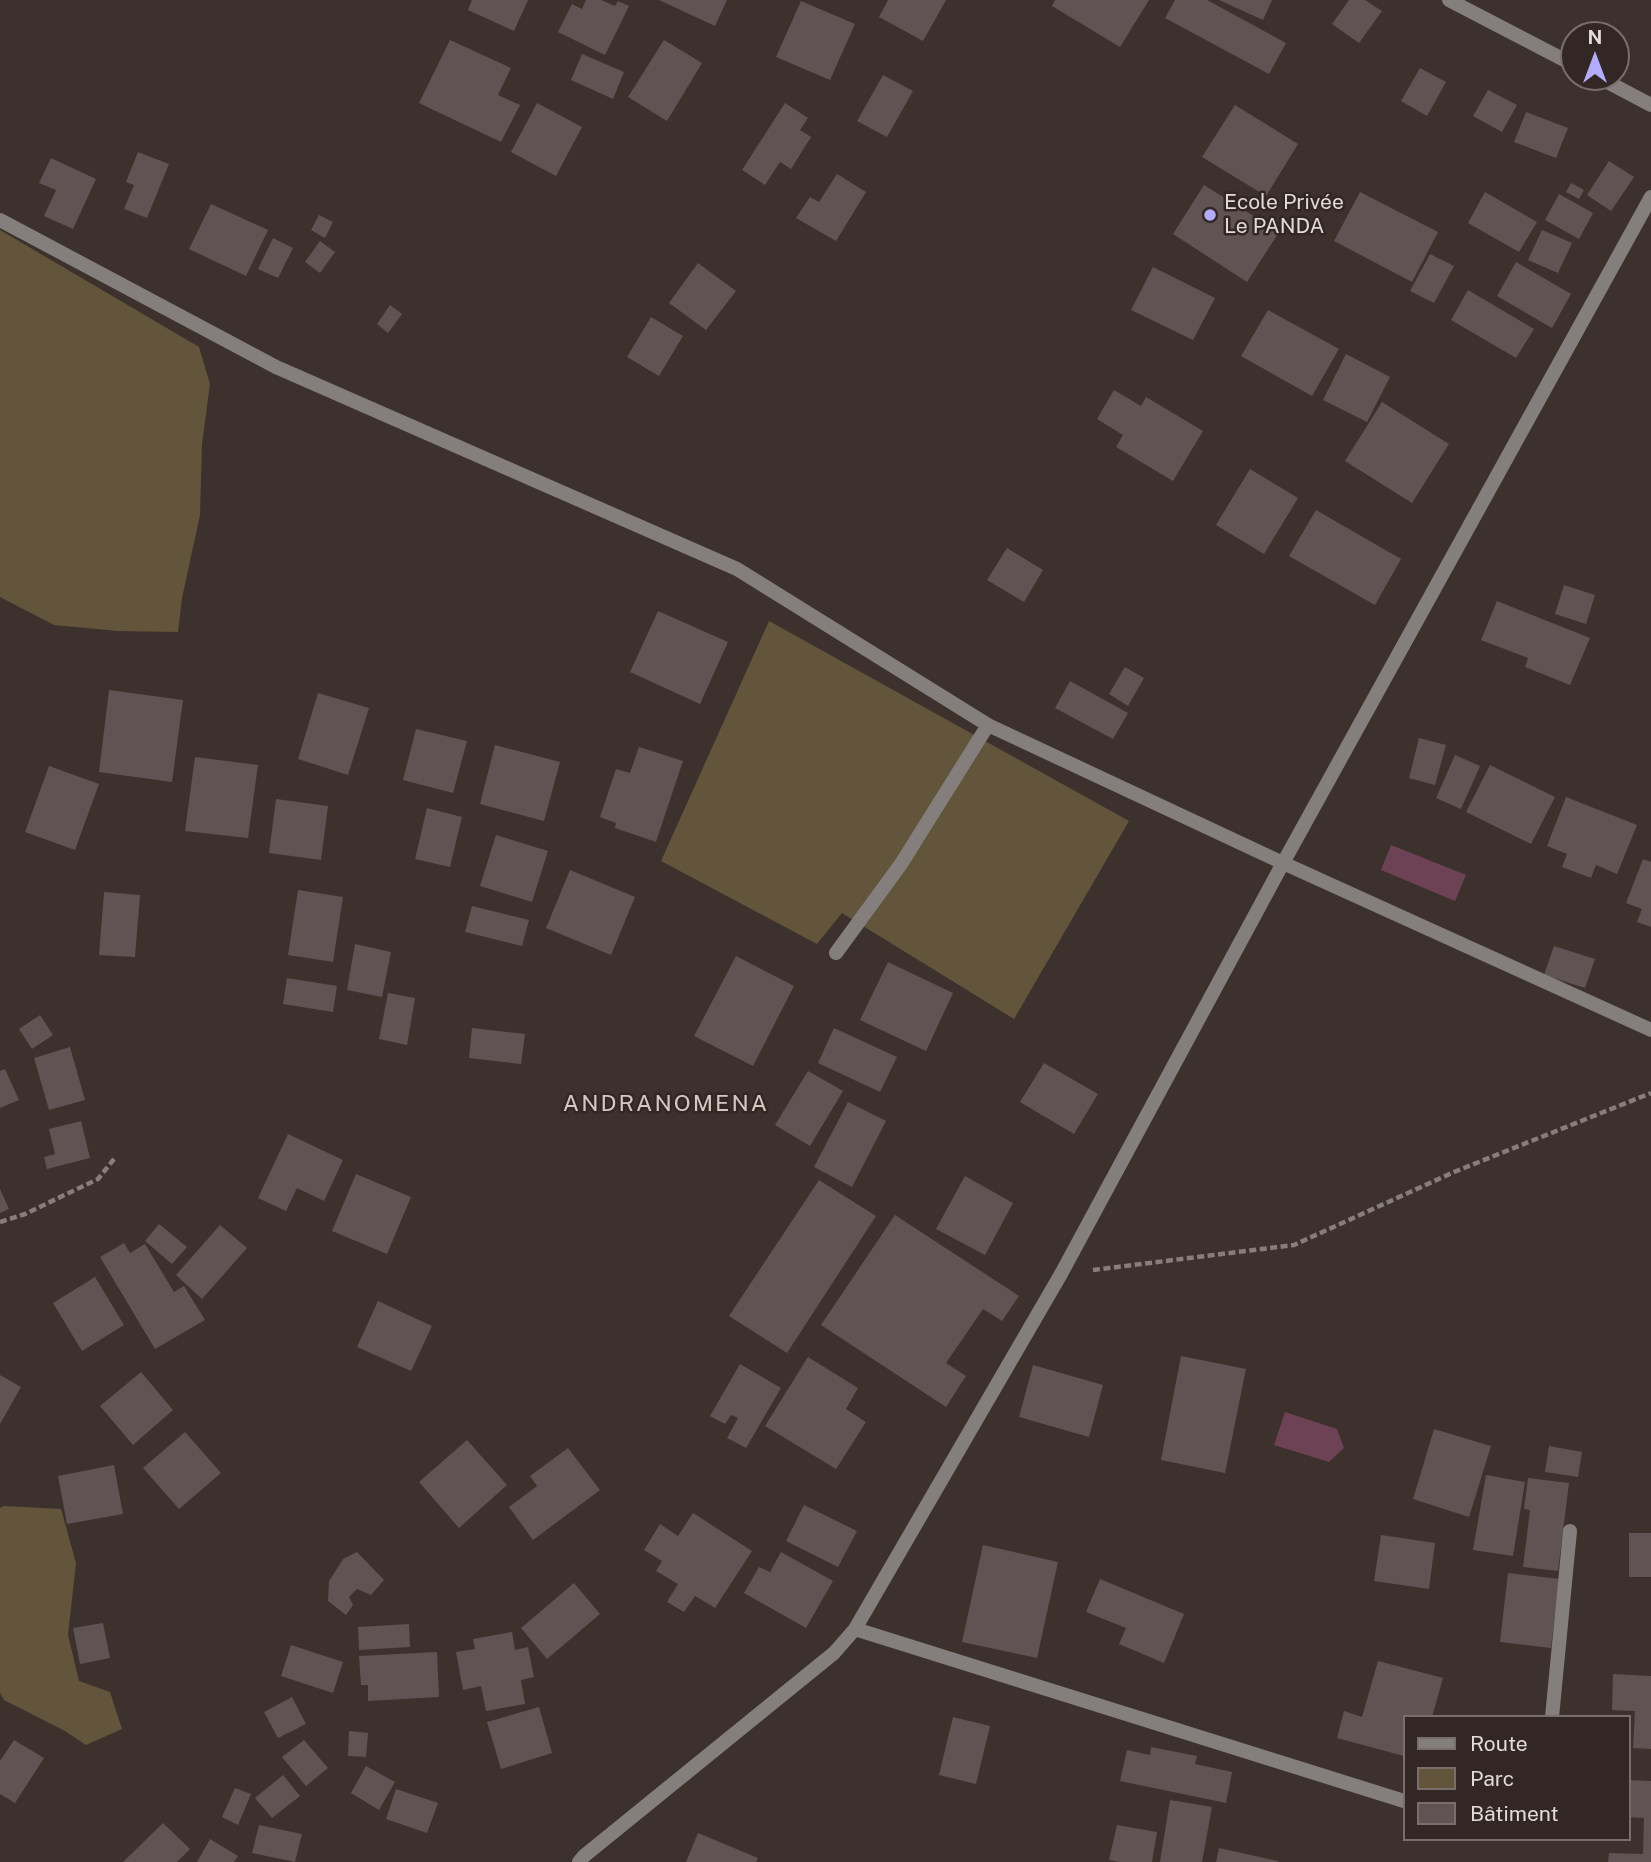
<!DOCTYPE html>
<meta charset="utf-8">
<style>
body{margin:0}
#map{position:relative;width:1651px;height:1862px;overflow:hidden;background:#3d312e;font-family:"Public Sans",sans-serif}
canvas{display:block}
.legend{position:absolute;left:1403px;top:1715px;width:228px;height:126px;box-sizing:border-box;background:#322724;border:2px solid #786f6c;margin:0;padding:9px 12px;list-style:none;font-size:21px;color:#e2dbd8}
.legend li{display:flex;align-items:center;gap:14px;height:35px}
.legend b{width:35px;border:2px solid #786f6c}
.north{position:absolute;left:1560px;top:21px;width:70px;height:70px;box-sizing:border-box;background:#322724;border:2px solid #786f6c;border-radius:50%;rotate:0deg;font-size:19px;font-weight:700;line-height:28px;text-align:center;color:#e2dbd8}
.north::after{content:'';display:block;margin:auto;width:24px;height:32px;background:#b1adfa;clip-path:polygon(50% 0,100% 100%,50% 72%,0 100%)}
</style>
<div id="map">
<canvas width="1651" height="1862"></canvas>
<ul class="legend">
<li><b style="height:9px;background:#847f7c"></b>Route</li>
<li><b style="height:19px;background:#62553c"></b>Parc</li>
<li><b style="height:19px;background:#605353"></b>Bâtiment</li>
</ul>
<div class="north">N</div>
</div>
<script>
const c = document.querySelector('canvas').getContext('2d');
c.lineJoin = 'round';
function fillPath(path, color) { c.fillStyle = color; c.fill(path, 'evenodd'); }
function stroke(path, color, width, dash) { c.strokeStyle = color; c.lineWidth = width; c.lineCap = dash ? 'butt' : 'round'; c.setLineDash(dash || []); c.stroke(path); }
function drawText(font, color, halo, rows, align = 'center') {
  c.font = font + ' "Public Sans",sans-serif'; c.lineWidth = 5; c.setLineDash([]); c.textBaseline = 'middle'; c.strokeStyle = halo; c.fillStyle = color; for (const [text, x, y, turn = 0] of rows) {
    c.save(); c.translate(x, y); c.rotate((+turn || 0) * Math.PI / 180); c.textAlign = isNaN(turn) ? turn : align; if (halo) c.strokeText(text, 0, 0); c.fillText(text, 0, 0); c.restore();
  }
}
const green = new Path2D(`
 M0 230 199 347 210 384 202 444 200 515 182 598 178 632 118 631 54 625 0 597Z
 M769 621 1129 821 1014 1019 842 913 817 944 661 861Z
 M4 1506 61 1509 76 1563 68 1635 79 1681 110 1692 122 1729 86 1745 65 1731 4 1700 0 1693V1508Z`);
const water = new Path2D(`
 M1391 845 1466 875 1455 901 1381 870Z
 M1285 1412 1337 1429 1344 1448 1329 1462 1274 1445Z`);
const building = new Path2D(`
 M472 0H528L514 31 468 10Z
 M586 0H601L615 6 618 1 629 6 605 55 558 32 572 4 582 9Z
 M659 0H727L715 26Z
 M888 0H946L923 41 879 17Z
 M1055 0H1149L1120 47 1052 6Z
 M1175 0H1207L1286 43 1269 74 1165 18Z
 M1219 0H1272L1263 20Z
 M1349 0H1365L1382 11 1359 43 1332 24Z
 M801 1 855 24 830 80 776 57Z
 M450 40 511 68 498 95 520 105 501 142 419 103Z
 M664 40 702 63 667 121 628 97Z
 M582 54 624 72 613 99 571 80Z
 M1420 68 1446 82 1427 116 1401 101Z
 M883 75 913 91 887 137 857 121Z
 M1488 90 1517 105 1502 132 1473 116Z
 M537 103 582 127 556 176 511 152Z
 M785 103 808 118 800 130 811 137 791 169 780 162 765 185 742 170Z
 M1235 105 1298 144 1266 196 1202 157Z
 M1526 112 1568 128 1556 158 1514 142Z
 M138 152 169 164 147 218 124 209 134 185 126 182Z
 M51 158 96 179 73 229 44 216 56 190 39 183Z
 M1609 161 1634 177 1611 211 1587 195Z
 M837 174 866 192 836 241 796 218 810 197 819 202Z
 M1571 183 1584 190 1579 199 1566 192Z
 M1204 185 1279 232 1247 282 1173 234Z
 M1360 192 1438 232 1412 282 1334 241Z
 M1485 192 1537 222 1519 252 1468 223Z
 M1559 194 1593 213 1579 239 1545 220Z
 M211 204 268 230 246 276 189 249Z
 M319 215 333 222 325 238 311 230Z
 M1542 230 1572 243 1558 273 1528 260Z
 M273 238 293 248 278 278 258 269Z
 M320 241 335 252 320 273 305 262Z
 M1430 254 1454 266 1434 303 1410 291Z
 M1516 262 1571 294 1552 328 1497 296Z
 M698 263 736 291 706 330 669 303Z
 M1153 267 1215 298 1193 340 1131 310Z
 M1468 290 1534 329 1516 358 1451 320Z
 M390 305 402 314 388 333 377 324Z
 M1268 310 1339 349 1312 396 1241 356Z
 M651 317 683 336 659 376 627 357Z
 M1346 354 1390 377 1367 422 1323 400Z
 M1114 390 1141 406 1146 397 1203 431 1173 481 1116 447 1123 435 1097 419Z
 M1382 402 1449 444 1412 503 1345 461Z
 M1250 469 1298 498 1264 554 1216 525Z
 M1316 510 1401 559 1375 605 1289 556Z
 M1007 548 1043 570 1024 602 987 580Z
 M1564 585 1595 595 1586 624 1555 614Z
 M1497 601 1590 638 1570 685 1525 667 1528 658 1481 640Z
 M658 611 728 642 700 704 630 672Z
 M1125 667 1144 678 1128 706 1109 694Z
 M1070 681 1128 713 1113 739 1055 708Z
 M109 690 183 700 172 782 99 772Z
 M318 693 369 708 348 775 298 759Z
 M416 729 467 741 453 793 403 780Z
 M1419 738 1446 745 1435 785 1409 778Z
 M495 745 560 762 544 821 480 804Z
 M639 747 683 761 656 842 615 828 616 823 600 817 616 769 630 773Z
 M1455 755 1480 766 1461 809 1436 798Z
 M195 757 258 765 248 838 185 831Z
 M1490 765 1555 797 1531 844 1466 812Z
 M49 766 99 784 75 850 25 832Z
 M1566 797 1637 825 1617 874 1596 865 1591 878 1562 867 1567 854 1547 846Z
 M276 799 328 806 321 860 269 853Z
 M427 808 462 817 450 867 415 859Z
 M496 835 548 851 532 902 480 886Z
 M1643 859 1651 862V927L1637 922 1642 909 1626 903Z
 M570 870 635 897 611 955 546 928Z
 M298 890 343 897 333 962 288 955Z
 M104 892 140 895 135 957 99 955Z
 M472 906 529 920 522 946 465 932Z
 M355 944 391 952 382 997 347 990Z
 M1554 946 1595 959 1585 988 1544 975Z
 M736 956 794 986 753 1066 694 1036Z
 M888 962 953 993 926 1051 860 1020Z
 M287 978 337 986 333 1012 283 1004Z
 M388 993 415 998 407 1045 379 1039Z
 M40 1015 53 1035 32 1049 19 1029Z
 M472 1028 525 1034 521 1064 469 1058Z
 M834 1028 897 1057 880 1092 818 1063Z
 M70 1047 85 1100 49 1110 34 1058Z
 M1044 1063 1098 1094 1074 1134 1020 1102Z
 M5 1069 19 1100 0 1108V1071Z
 M808 1071 843 1091 810 1146 775 1125Z
 M848 1102 886 1121 852 1187 814 1167Z
 M81 1121 90 1158 47 1169 44 1157 55 1154 49 1129Z
 M288 1134 343 1160 324 1201 297 1188 286 1211 258 1198Z
 M356 1174 411 1197 387 1254 332 1231Z
 M965 1176 1013 1203 985 1255 936 1229Z
 M819 1180 876 1216 787 1353 729 1316Z
 M0 1189 9 1209 0 1213Z
 M895 1215 1019 1296 1002 1321 983 1309 946 1363 966 1376 946 1407 821 1325Z
 M159 1224 187 1247 172 1264 145 1241Z
 M220 1225 247 1248 202 1299 176 1275Z
 M124 1243 130 1253 145 1244 174 1292 184 1286 205 1320 155 1349 100 1257Z
 M95 1277 124 1325 82 1351 53 1303Z
 M378 1301 432 1326 411 1371 357 1347Z
 M1181 1356 1246 1369 1225 1473 1161 1460Z
 M808 1357 858 1388 846 1409 866 1422 836 1469 765 1426Z
 M740 1364 781 1388 746 1448 727 1438 738 1418 731 1415 725 1424 710 1416Z
 M1033 1365 1103 1385 1089 1437 1019 1417Z
 M141 1372 173 1410 133 1445 100 1406Z
 M0 1375 21 1387 0 1424Z
 M1434 1429 1491 1446 1469 1517 1413 1499Z
 M185 1432 221 1473 179 1509 143 1468Z
 M467 1440 507 1485 459 1528 419 1482Z
 M1549 1446 1582 1452 1578 1477 1545 1472Z
 M568 1448 600 1490 533 1540 509 1507 537 1486 530 1476Z
 M114 1465 123 1514 67 1524 58 1476Z
 M1486 1475 1525 1482 1513 1556 1473 1550Z
 M1528 1478 1569 1483 1558 1571 1523 1567 1530 1510 1524 1509Z
 M804 1505 857 1531 838 1567 786 1541Z
 M693 1513 752 1551 715 1608 695 1596 684 1612 667 1602 678 1584 656 1571 662 1561 644 1550 660 1524 678 1536Z
 M1629 1533H1651V1577H1629Z
 M1381 1535 1435 1543 1429 1589 1374 1581Z
 M983 1545 1058 1562 1037 1658 962 1642Z
 M357 1552 384 1580 371 1595 357 1589 349 1597 353 1605 346 1615 328 1601 329 1581 343 1559Z
 M781 1552 833 1581 806 1628 744 1593 759 1567 770 1572Z
 M1508 1573 1559 1579 1551 1648 1500 1642Z
 M1100 1579 1184 1614 1164 1663 1119 1644 1126 1628 1086 1612Z
 M574 1583 600 1614 547 1659 521 1628Z
 M103 1623 110 1658 80 1664 73 1628Z
 M409 1624 410 1647 359 1650 358 1627Z
 M512 1632 515 1650 528 1647 534 1677 521 1680 525 1704 486 1711 481 1686 463 1690 456 1652 475 1649 473 1639Z
 M291 1645 343 1662 333 1693 281 1676Z
 M437 1652 439 1697 368 1701V1685H361L359 1656Z
 M1378 1661 1443 1678 1432 1717H1404V1756L1337 1738 1344 1711 1362 1717Z
 M1613 1674 1651 1676V1749L1633 1748 1635 1711 1612 1710Z
 M292 1697 306 1724 278 1738 264 1712Z
 M539 1707 552 1753 501 1769 487 1722Z
 M953 1717 990 1726 976 1784 939 1775Z
 M349 1731 368 1733 366 1757 348 1756Z
 M14 1740 44 1758 15 1803 0 1794V1761Z
 M304 1740 328 1768 306 1786 282 1757Z
 M1151 1747 1197 1756 1195 1764 1232 1772 1226 1803 1120 1781 1127 1750 1150 1755Z
 M366 1766 395 1782 379 1810 351 1793Z
 M283 1775 300 1796 272 1818 255 1798Z
 M1628 1780 1651 1781V1862H1608L1609 1853 1643 1854 1644 1818 1628 1817Z
 M235 1788 251 1794 238 1825 222 1817Z
 M396 1789 438 1803 427 1833 386 1819Z
 M1170 1800 1212 1807 1202 1862H1160Z
 M163 1823 190 1849 177 1862H123Z
 M259 1825 302 1834 295 1862 252 1853Z
 M1117 1825 1157 1832 1152 1862H1120L1109 1860Z
 M698 1833 758 1858 756 1862H686Z
 M210 1839 238 1856 234 1862H197Z
 M1219 1848 1278 1861V1862H1216Z`);
const path = new Path2D(`
 M0 1222 25 1214 98 1179 114 1159
 M1093 1270 1294 1245 1454 1172 1651 1093`);
const street = new Path2D(`
 M1449 0 1574 65
 M1598 77 1651 105
 M0 220 276 367 737 569 988 725 1283 863 1651 1030
 M836 953 901 864 988 725
 M855 1629 1404 1801
 M1552 1717 1570 1531
 M579 1862 584 1856 834 1653 855 1629 1061 1274 1283 863 1651 197`);
const markers = [
 [1210,215,7,"#b1adfa"]
];
const poiNames = [
 ["Ecole Privée",1224,203],
 ["Le PANDA",1224,227]
];
const neighbourhoodNames = [
 ["ANDRANOMENA",666,1104]
];
fillPath(green, '#62553c');
fillPath(water, '#6d4255');
fillPath(building, '#605353');
stroke(path, '#877d7a', 4.5, [7, 3.5]);
stroke(street, '#847f7c', 14);
for (const [x, y, r, color] of markers) { const dot = new Path2D(); dot.arc(x, y, r, 0, 2 * Math.PI); c.fillStyle = color; c.fill(dot); stroke(dot, '#322724', 2.5); }
drawText('21px', '#e2dbd8', '#322724', poiNames, 'left');
c.letterSpacing = '2px';
drawText('23px', '#d6c7c2', '#322724', neighbourhoodNames);
c.letterSpacing = '0px';
</script>
